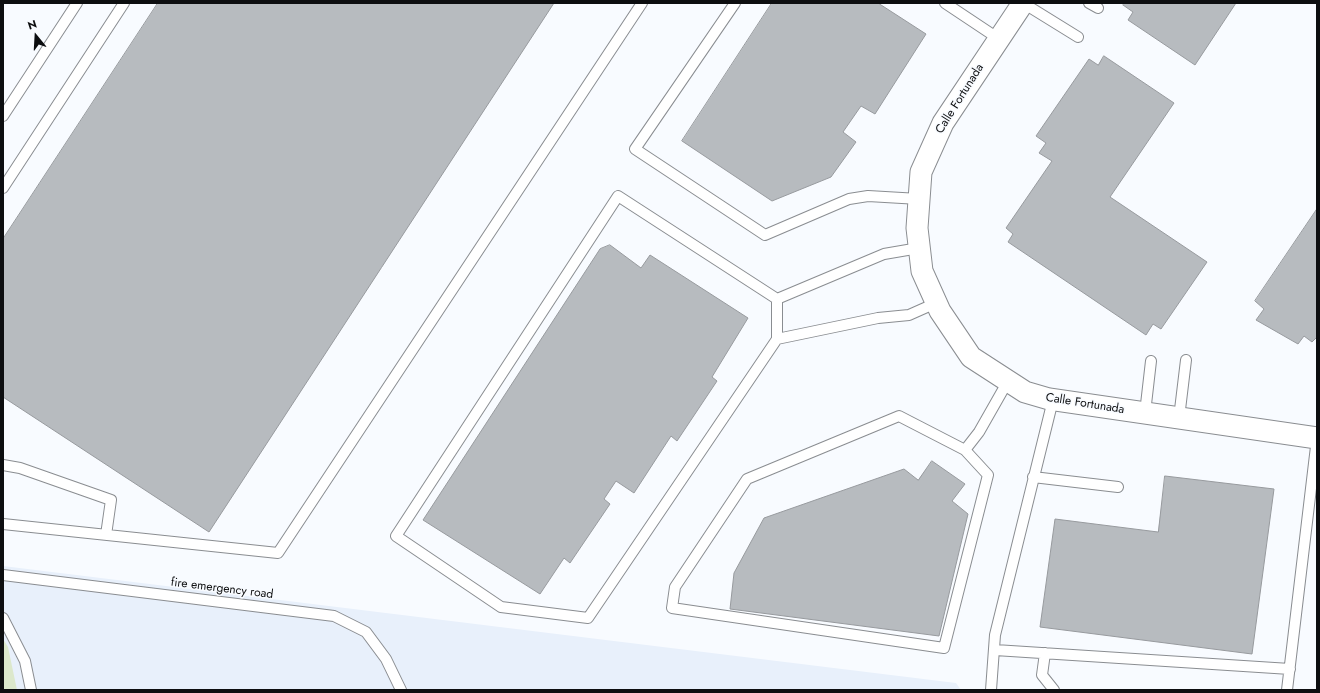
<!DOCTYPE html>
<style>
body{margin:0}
#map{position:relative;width:1320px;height:693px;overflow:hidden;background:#f8fbff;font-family:Jost,sans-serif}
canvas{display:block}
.frame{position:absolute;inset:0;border:4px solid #0d0e10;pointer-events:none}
.north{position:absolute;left:16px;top:16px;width:40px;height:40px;-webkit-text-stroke:3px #f8fbff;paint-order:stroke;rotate:342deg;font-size:11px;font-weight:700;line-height:16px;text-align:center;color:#0d0e10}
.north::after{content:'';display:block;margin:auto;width:14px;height:18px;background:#0d0e10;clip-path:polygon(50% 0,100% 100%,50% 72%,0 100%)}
</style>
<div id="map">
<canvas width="1320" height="693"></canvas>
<div class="frame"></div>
<div class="north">N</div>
</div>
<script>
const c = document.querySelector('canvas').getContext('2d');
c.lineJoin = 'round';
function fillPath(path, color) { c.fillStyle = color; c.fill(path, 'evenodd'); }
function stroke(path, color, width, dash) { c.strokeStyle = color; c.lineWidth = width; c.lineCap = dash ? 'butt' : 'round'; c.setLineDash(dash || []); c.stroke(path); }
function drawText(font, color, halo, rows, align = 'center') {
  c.font = font + ' Jost,sans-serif'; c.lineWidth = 3; c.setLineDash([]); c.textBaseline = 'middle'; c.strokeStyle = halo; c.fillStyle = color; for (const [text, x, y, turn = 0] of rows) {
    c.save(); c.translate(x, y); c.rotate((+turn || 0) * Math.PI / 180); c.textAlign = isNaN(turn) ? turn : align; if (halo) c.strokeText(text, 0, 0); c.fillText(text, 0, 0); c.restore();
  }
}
const built = new Path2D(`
 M3 566 956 683 961 690H3Z`);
const green = new Path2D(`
 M3 639 8 647 17 690H3Z`);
const building = new Path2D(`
 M158 3H554L209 532 3 397V239Z
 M772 3H878L926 34 875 114 861 106 843 132 856 142 831 177 772 201 682 141Z
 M1125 3H1236L1195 65 1128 20 1133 12 1123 5Z
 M1104 56 1174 103 1110 197 1207 262 1161 329 1153 324 1146 335 1008 242 1013 234 1006 228 1052 161 1039 153 1046 143 1036 136 1089 59 1098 65Z
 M1317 209V337L1312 342 1304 336 1298 344 1256 320 1264 309 1255 301Z
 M610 245 641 268 650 255 748 318 712 377 717 381 677 441 671 436 634 493 616 481 604 499 610 504 570 563 564 558 540 594 423 520 600 249Z
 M932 461 965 484 952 501 968 514 939 636 730 609 734 573 764 518 904 469 918 480Z
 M1165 476 1274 489 1252 654 1040 627 1055 519 1158 532Z`);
const lane = new Path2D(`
 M735 3 635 149 765 235 849 199 868 196 919 199
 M945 3 999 39
 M1023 3 1078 37
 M1089 3 1098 8
 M3 116 77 3
 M3 188 124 3
 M777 299V339L588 618 501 607 396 536 618 196 777 299 884 254 919 248
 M777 339 878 318 909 315 936 303
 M1145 413 1151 361
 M1179 418 1186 360
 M965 450 899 416 747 479 675 587 672 608 944 648 988 475 965 450 979 432 1008 381
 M3 465 20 468 111 500 106 535
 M1033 477 1118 487
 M3 524 278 553 642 3
 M3 575 334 616 366 632 386 659 401 690
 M3 618 25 661 31 690
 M995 650 1290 669
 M1045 653 1042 675 1054 690
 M991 690 995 635 1053 400
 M1287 690 1317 438`);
const street = new Path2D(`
 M1023 3 943 123 921 172 917 228 922 271 940 311 971 357 1025 392 1049 399 1317 438`);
const streetNames = [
 ["Calle Fortunada",960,99,-58],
 ["Calle Fortunada",1085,404,9],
 ["fire emergency road",222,589,7]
];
fillPath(built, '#e8f0fb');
fillPath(green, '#dce8cc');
fillPath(building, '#b7bbbf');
stroke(building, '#979a9e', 1);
stroke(lane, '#8a8d91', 12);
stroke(street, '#8a8d91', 23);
stroke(lane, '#fff', 10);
stroke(street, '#fff', 21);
drawText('12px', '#0d0e10', '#f8fbff', streetNames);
</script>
